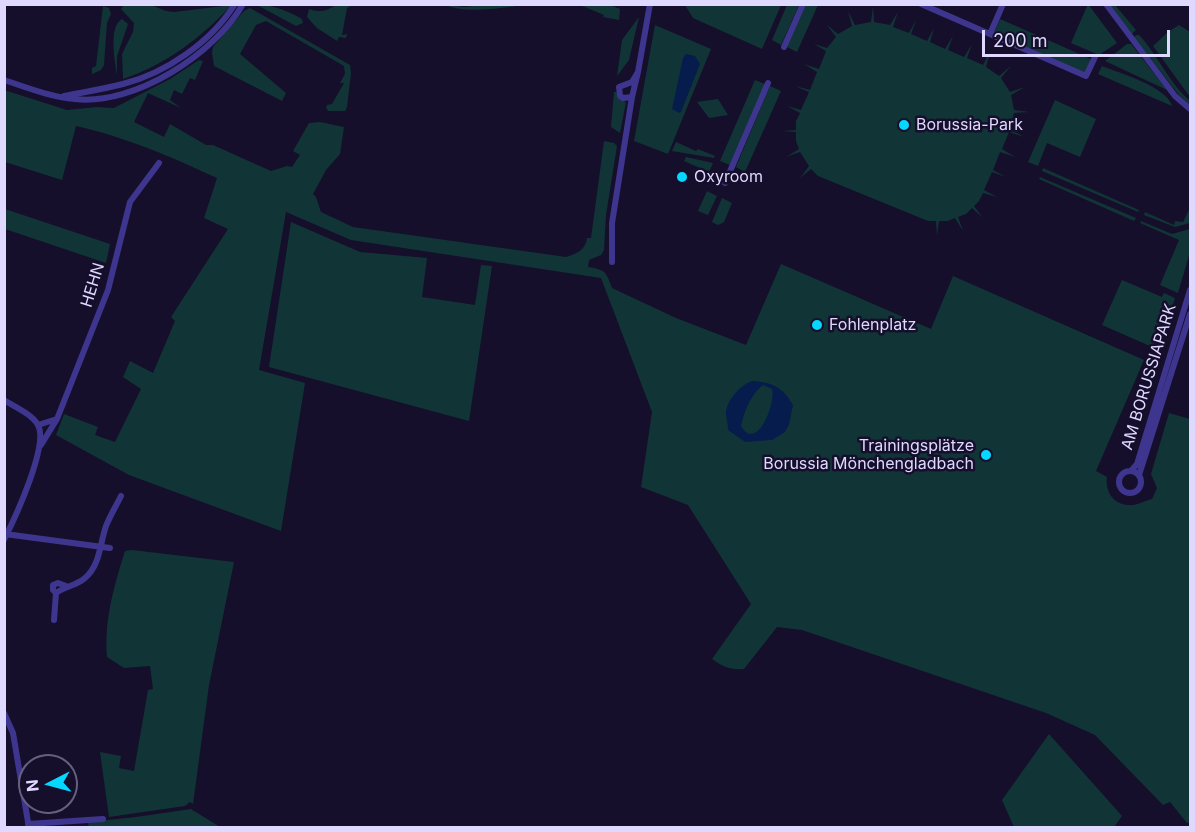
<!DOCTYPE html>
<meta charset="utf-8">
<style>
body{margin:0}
#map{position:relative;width:1195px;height:832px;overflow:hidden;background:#150f2b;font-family:Inter,sans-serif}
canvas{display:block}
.frame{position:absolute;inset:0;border:6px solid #dfd9ff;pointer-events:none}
.north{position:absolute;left:18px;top:754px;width:60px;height:60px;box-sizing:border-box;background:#150f2b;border:2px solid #666080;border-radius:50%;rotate:264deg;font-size:16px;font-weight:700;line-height:24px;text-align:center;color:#dfd9ff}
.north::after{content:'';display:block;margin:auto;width:21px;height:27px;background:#05d7ff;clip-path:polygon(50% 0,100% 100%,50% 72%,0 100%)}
.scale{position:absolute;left:982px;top:30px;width:188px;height:27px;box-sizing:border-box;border:3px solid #dfd9ff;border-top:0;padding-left:8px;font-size:18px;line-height:21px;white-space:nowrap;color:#dfd9ff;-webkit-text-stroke:4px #150f2b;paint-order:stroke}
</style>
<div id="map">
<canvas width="1195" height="832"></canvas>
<div class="frame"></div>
<div class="north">N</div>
<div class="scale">200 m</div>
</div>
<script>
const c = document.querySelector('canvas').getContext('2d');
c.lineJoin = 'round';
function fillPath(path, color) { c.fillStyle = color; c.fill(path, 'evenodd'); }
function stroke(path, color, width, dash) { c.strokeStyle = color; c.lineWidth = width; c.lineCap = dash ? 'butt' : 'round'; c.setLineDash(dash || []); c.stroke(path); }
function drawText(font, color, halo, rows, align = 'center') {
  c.font = font + ' Inter,sans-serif'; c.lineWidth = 5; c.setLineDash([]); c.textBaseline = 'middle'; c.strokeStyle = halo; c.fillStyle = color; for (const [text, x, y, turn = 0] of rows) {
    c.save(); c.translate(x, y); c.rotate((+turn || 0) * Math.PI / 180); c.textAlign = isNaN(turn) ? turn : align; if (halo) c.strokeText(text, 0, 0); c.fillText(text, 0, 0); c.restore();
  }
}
const green = new Path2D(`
 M495 4 524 5C502 8 466 14 446 5L464 7Z
 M1088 4 1117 43 1099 55 1071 43Z
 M124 5H151L166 11 174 12 232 5C199 39 167 64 123 79L122 54 133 32 134 23 121 9Z
 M257 5C272 4 290 12 302 19L303 23 296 26Z
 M336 5H352L347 8 342 35 347 34 346 38 339 37 337 41 317 28 307 17 309 9C320 13 327 11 336 5Z
 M580 5H610L620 9 619 20 603 17 604 15Z
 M685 5 686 4 781 5 762 49 693 18Z
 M787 5H799L781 45 772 40Z
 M805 5H818L797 52 787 47Z
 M1110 5H1115L1136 30 1132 34Z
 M103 6 109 8 111 14 107 23 104 65 101 70 92 74V68L96 66Z
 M873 6 874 22 890 25 898 12 893 27 909 33 916 20 911 34 927 41 934 28 930 42 945 49 953 36 948 50 964 57 972 44 967 58 983 65 990 52 986 67 999 76 1011 66 1001 78 1010 92 1025 87 1011 95 1014 110 1029 112 1014 113 1010 129 1024 137 1009 132 1002 149 1015 157 1000 152 993 170 1006 177 992 172 984 190 997 197 983 193 979 201 974 206 983 218 972 208 966 214 958 217 963 231 955 218 948 221H939L937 236 936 221H928L818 176 811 169 800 178 809 166 800 152 786 157 799 149 796 141V132L782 131 796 130V121L800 113 787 106 801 110 809 92 795 86 810 90 817 72 804 64 819 69 826 51 814 44 827 48 836 37 827 25 838 34 852 26 848 11 855 25 871 22Z
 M250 8 350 65 351 73 347 107 345 111H328L326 107 327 105 332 104 344 83H340L345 74 344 66 266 21 256 25 240 54 286 93 282 101 214 66 212 53 213 47 244 11Z
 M639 17 629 60 617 76 622 40Z
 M122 19 128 24 117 56V75C115 62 108 26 122 19Z
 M1000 19 1091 59 1085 73 994 33Z
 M655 25 711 49 668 154 634 141Z
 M1179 25 1190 32V97L1153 46 1168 32Z
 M1136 35H1139C1158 55 1169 83 1190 101V105L1179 95 1134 37Z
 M1127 44H1131L1167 90 1105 61Z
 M199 60 203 61 195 80 190 78 182 94 174 90 170 100 181 108 148 93 134 122 164 137 170 124 206 145H213L271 171 287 166 292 167 300 155 293 151 309 123 320 122 344 127 340 154 326 170 313 194 316 197 321 212 353 227 566 257C576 254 586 250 587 238H591L604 141 614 143 617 146 606 215 604 250 601 255 589 260 588 267C605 270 606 271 612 288L676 318 746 345 781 264 931 329 953 276 1144 360 1096 471 1107 477C1105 491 1113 504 1128 505 1136 506 1144 501 1152 499L1157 488 1151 474 1169 413 1190 419V822L1187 823 1170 802 1163 805 1095 735 1046 713 802 630 777 627 744 669C730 670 723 667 712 659L751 604 688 505 641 487 652 412 601 278 351 240 286 212 259 370 305 383 281 531 129 475 56 435 64 414 98 427 95 435 115 442 141 389 123 377 130 361 153 373 175 321 171 317 228 229 204 218 217 178C169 156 128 138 76 126L62 180 5 162 4 90 67 110 97 107 114 108 170 79Z
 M1102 66C1120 73 1167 87 1172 106L1098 74Z
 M755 80 765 84 730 165 720 161Z
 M770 86 781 91 745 172 736 167Z
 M614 92H616L622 100 626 102 620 133 611 127Z
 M718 99 728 115 709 118 697 102Z
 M1055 100 1096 119 1080 157 1047 143 1038 166 1028 162Z
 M676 142 696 151 698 149 715 156 714 158 672 151Z
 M686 157 713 163 709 172 684 161Z
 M1043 168 1139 210 1138 212 1042 171Z
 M1040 177 1136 218 1134 221 1039 179Z
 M707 191 717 196 708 215 698 211Z
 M722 198 732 203 724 222 718 225 712 222Z
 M1190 208V223L1175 227 1144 215 1145 212 1174 225 1175 221 1183 222Z
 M5 209 110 244 106 263 5 229Z
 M1141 221 1172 234 1190 229V252L1178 293 1160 285 1179 240 1140 223Z
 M291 222 360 252 427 258 422 297 475 305 481 265 492 266 469 421 269 367Z
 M1122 280 1162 297 1164 293 1175 298 1159 350 1102 325Z
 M132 550 234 562 209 685 193 804 190 802 185 806 109 817 100 752 121 756 119 768 134 771 148 690 153 689 150 666 124 668 107 657C104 620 114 586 125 551Z
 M1049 734 1122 816 1114 827H1014L1002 800Z
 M191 809 220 827 89 828 88 822 136 817Z`);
const water = new Path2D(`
 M686 54 695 56 700 64 681 112 679 113 672 109 683 58Z
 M752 381C772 382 784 388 793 405L789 425 785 432 772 440 745 442 728 430C728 424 727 421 726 415 725 402 740 385 752 381ZM763 385 772 389C776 403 757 453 741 426 744 412 751 394 763 385Z`);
const minor = new Path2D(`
 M921 4 1086 76 1095 57
 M1106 4 1175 96 1190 109
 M990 34 1003 4
 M784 47 803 4
 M638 72 632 97 623 98 620 96 619 87 632 82 638 72 650 4
 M4 80C28 88 51 97 75 99 134 106 215 54 243 4
 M64 96C84 92 104 89 123 84 166 73 211 42 235 4
 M725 183 768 83
 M612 262V223L632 97
 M4 400C15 407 32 414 38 425 49 445 15 518 4 540
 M38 425 57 419
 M41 445 57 419 108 290 130 202 159 163
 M1131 471 1137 464 1190 290
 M1119 482a11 11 0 1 1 22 0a11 11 0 1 1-22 0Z
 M1139 475 1190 314
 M5 534 110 548
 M56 593 53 590V585L58 583 66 586
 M54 620 56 593C65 586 76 586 85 578 100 566 100 543 106 526 110 516 116 506 121 496
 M4 713 13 733 29 828
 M28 824 103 819`);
const markers = [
 [904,125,6,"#05d7ff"],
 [682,177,6,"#05d7ff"],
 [817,325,6,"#05d7ff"],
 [986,455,6,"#05d7ff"]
];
const poiNames = [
 ["Borussia-Park",916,125],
 ["Oxyroom",694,177],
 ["Fohlenplatz",829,325],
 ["Trainingsplätze",974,446,"right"],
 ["Borussia Mönchengladbach",974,464,"right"]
];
const streetNames = [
 ["HEHN",93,285,-73],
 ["AM BORUSSIAPARK",1149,377,-73]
];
fillPath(green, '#113536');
fillPath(water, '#061c4c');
stroke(minor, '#3e368e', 6);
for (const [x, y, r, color] of markers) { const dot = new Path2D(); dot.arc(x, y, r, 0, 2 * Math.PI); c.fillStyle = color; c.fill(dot); stroke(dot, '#150f2b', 2); }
drawText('16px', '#dfd9ff', '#150f2b', poiNames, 'left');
drawText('16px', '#dfd9ff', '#150f2b', streetNames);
</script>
